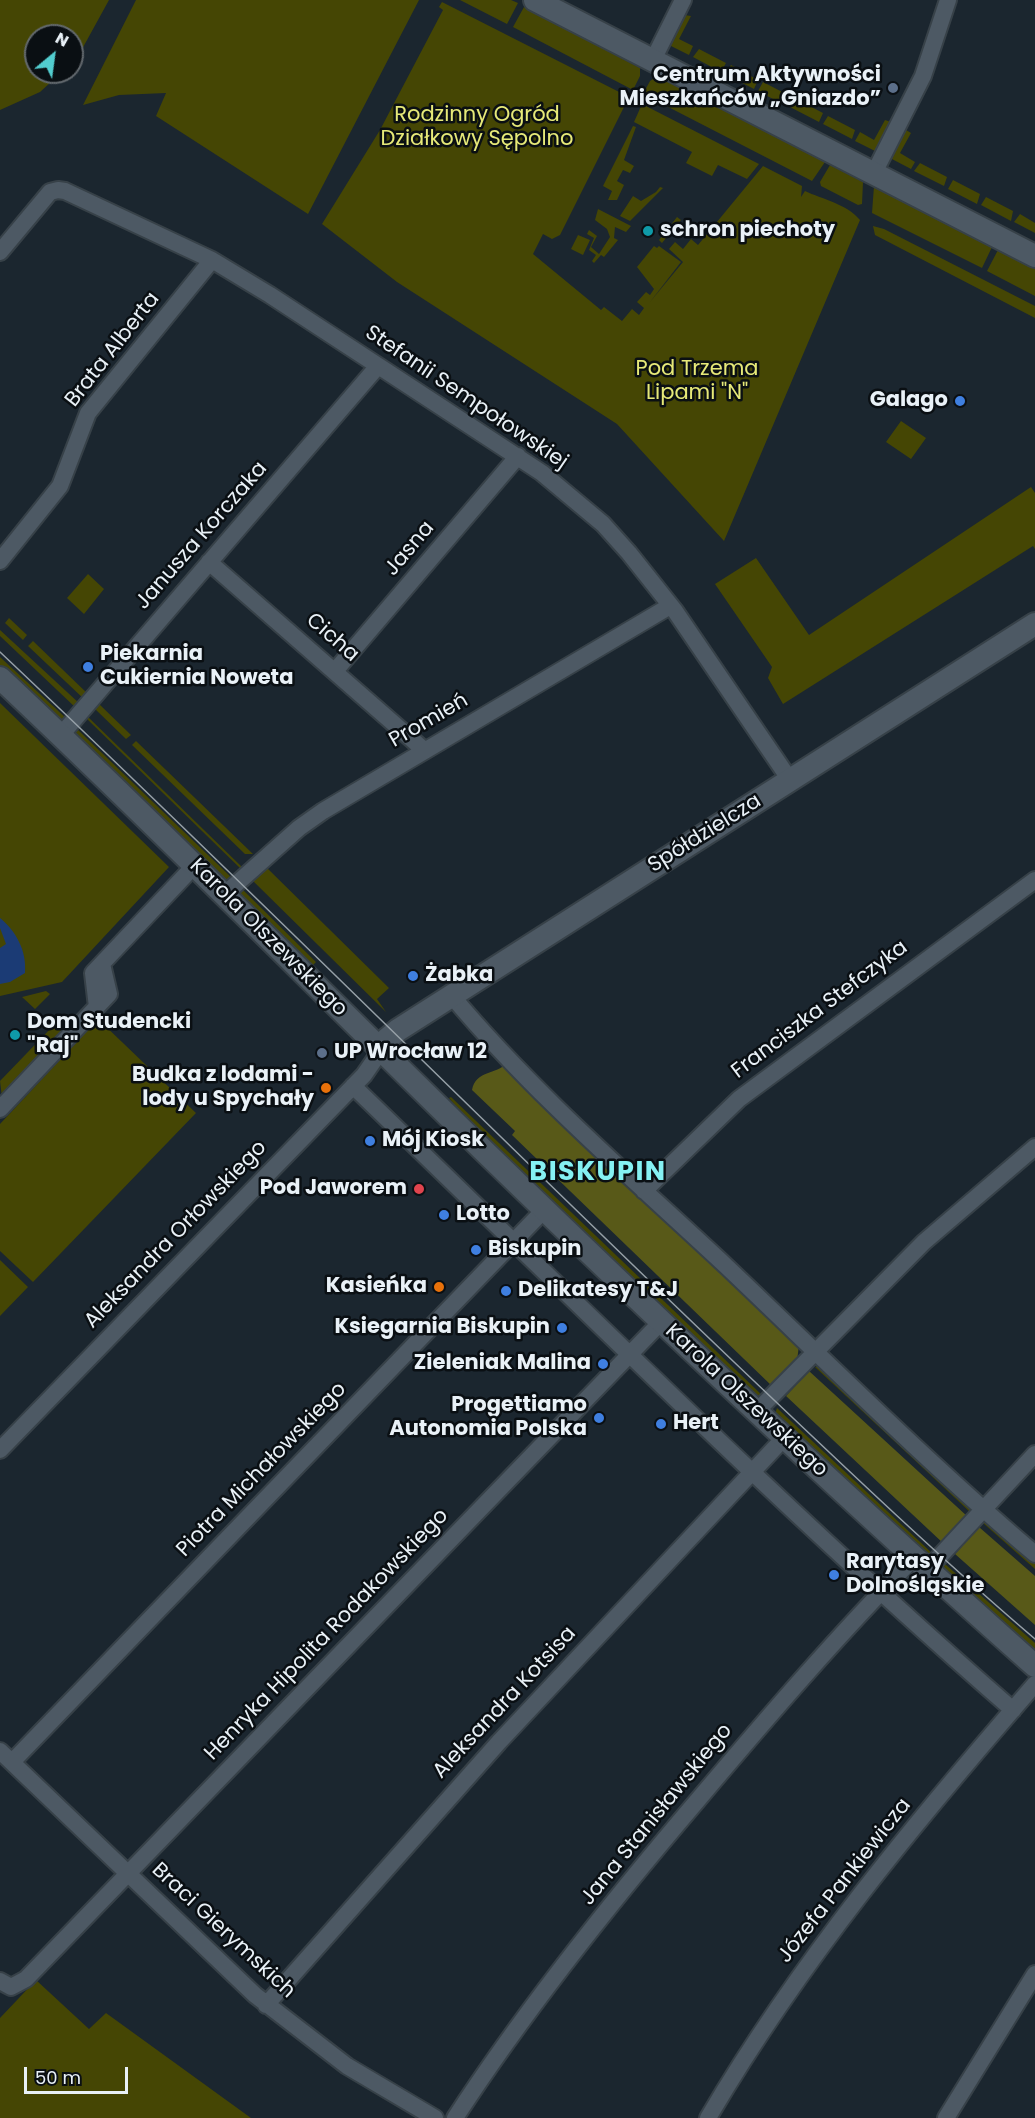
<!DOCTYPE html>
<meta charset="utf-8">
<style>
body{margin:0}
#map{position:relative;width:1035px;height:2118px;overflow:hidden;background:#1b262f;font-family:Poppins,sans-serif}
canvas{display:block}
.north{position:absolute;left:24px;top:24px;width:60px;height:60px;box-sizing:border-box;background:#0a0f13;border:2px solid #63696e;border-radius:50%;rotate:29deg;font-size:16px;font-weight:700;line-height:24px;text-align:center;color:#e9f1f7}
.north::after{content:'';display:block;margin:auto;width:21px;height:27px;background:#52cdcf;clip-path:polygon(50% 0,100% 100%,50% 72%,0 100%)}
.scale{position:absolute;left:24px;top:2067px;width:104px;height:27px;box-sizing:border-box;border:3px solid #e9f1f7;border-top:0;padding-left:8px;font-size:18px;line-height:21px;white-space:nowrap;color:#e9f1f7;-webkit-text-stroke:4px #0a0f13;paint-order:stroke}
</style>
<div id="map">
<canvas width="1035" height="2118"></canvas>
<div class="north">N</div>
<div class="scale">50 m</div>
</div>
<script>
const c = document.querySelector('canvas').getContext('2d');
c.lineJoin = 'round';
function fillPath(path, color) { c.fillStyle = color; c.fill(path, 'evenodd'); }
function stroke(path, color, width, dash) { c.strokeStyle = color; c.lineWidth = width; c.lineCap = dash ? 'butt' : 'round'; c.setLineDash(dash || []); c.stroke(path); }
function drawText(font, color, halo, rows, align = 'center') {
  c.font = font + ' Poppins,sans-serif'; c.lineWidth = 5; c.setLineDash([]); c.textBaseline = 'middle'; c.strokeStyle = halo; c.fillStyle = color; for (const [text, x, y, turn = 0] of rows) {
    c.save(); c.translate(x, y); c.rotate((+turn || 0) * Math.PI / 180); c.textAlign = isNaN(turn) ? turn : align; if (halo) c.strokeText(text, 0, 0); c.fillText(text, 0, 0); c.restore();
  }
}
const green = new Path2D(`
 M0 0H109L81 51 72 61V36H36V72H62L40 92 0 110Z
 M136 0H419L308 214 156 116 166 93 119 95 83 105Z
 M460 0H511L518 3 507 24Z
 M442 2 629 97 560 235 552 239 543 234 533 254 601 310 604 307 622 321 632 309 639 315 644 308 637 302 646 292 650 295 654 289 637 267 654 246 657 248 659 246 681 262 650 302 683 262 669 249 675 242 683 249 691 239 698 245 763 166 802 186 801 197 805 191C822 199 847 204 860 220L724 541 617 424 397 282 322 224 380 130 443 10 439 7Z
 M524 7 640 68V76L633 90 513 27Z
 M684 15 691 16 679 39 693 46 689 55 669 45Z
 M699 49 726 63 721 72 693 57Z
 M731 65 758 80 754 89 725 74Z
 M658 76 825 162 812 181 643 94 650 81Z
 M763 82 790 96 786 106 758 91Z
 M796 99 823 113 819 122 790 107Z
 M642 104 757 163 759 164 747 179 718 165 712 176 686 163 692 152 634 122Z
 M828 116 855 130 852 139 823 124Z
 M885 120 891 122 875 151 855 141 860 132 874 140Z
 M633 126 636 127 624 160 634 166 630 173 623 170 617 181 624 185 617 200H608L612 191 603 186Z
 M906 130 911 133 900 153 915 162 911 169 890 158Z
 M920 163 947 177 944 186 914 171Z
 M830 165 863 182 862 204 858 205 821 186 820 182Z
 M953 180 980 194 977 204 948 189Z
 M874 186 992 247 982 268 872 213Z
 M660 187 663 188 630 221 620 216 633 196 641 201 656 192Z
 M986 197 1013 211 1011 221 981 205Z
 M598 209 631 226 626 232 615 227 614 238 618 240 604 257 601 255 594 263 592 261 596 255 589 250 594 238 587 234 589 230 597 236 591 247 599 254 610 237 607 229 595 220Z
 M1020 214 1035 223V233L1014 222Z
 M677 217 681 220 662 243 659 240Z
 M873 226 884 229 1035 306V318L875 235Z
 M578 235 590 240 583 255 571 249Z
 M998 250 1035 269V296L987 271Z
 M901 421 926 438 911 459 886 442Z
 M1031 487 1035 493V549L1033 546 783 704 768 678 772 667 715 584 756 558 809 635Z
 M88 574 104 589 84 614 67 598Z
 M9 618 27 635 23 640 5 623Z
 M0 630 80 704 76 708 0 636Z
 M33 641 89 695 85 700 28 646Z
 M0 657 67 719 62 724 0 667Z
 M97 702 131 735 126 739 93 707Z
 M0 703 169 867 62 982 0 996Z
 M86 715 243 868 242 870 85 717Z
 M76 728 233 879 225 880 71 733Z
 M136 741 253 854H245L132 745Z
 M265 866 389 988 377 999 386 1012 251 879Z
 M240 887 316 962 310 968 238 896Z
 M46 991 50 994 35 1009 22 997Z
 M83 1012 2 1098 0 1081 53 1026Z
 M98 1019 196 1113 33 1282 0 1251V1124Z
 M451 1097 763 1396 757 1397 482 1137 449 1098Z
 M0 1260 28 1287 0 1316Z
 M819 1366 970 1508V1512L815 1367Z
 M777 1408 934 1555 931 1559 775 1414Z
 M987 1521 1035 1560V1569L983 1523Z
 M945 1564 1035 1643V1651L942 1568Z
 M36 1980 89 2029 106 2013 251 2118H0V2018Z`);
const forest = new Path2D(`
 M507 1063 799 1345 797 1361 773 1387 512 1135 515 1131 472 1090C476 1070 496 1075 507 1063Z
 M809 1371 968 1517 944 1544 786 1396Z
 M979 1527 1035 1576V1625L955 1554Z`);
const water = new Path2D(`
 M0 918C16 931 27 951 25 973L10 982 0 984V948L6 944 0 928Z`);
const street = new Path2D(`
 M653 60 683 0
 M874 173 923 76 948 0
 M0 252 50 192 58 190 65 191 212 260 270 295 542 473 603 524 629 553 675 611 790 780
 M0 561 60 486 88 413 212 260
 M209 562 424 750
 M335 671 518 456
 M61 735 378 366
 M225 894 299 828 323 811 670 606
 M452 996C533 1093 634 1180 726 1266 828 1363 928 1463 1035 1554
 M97 1007 93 973 195 865
 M353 1086C571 1296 784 1511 1013 1710
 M0 1109 109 994 102 964
 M644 1191 739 1099 1035 880
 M756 1412 924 1242 1035 1147
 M0 1450 364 1075 382 1049
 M927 1570 1035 1454
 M0 1751 255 1995 347 2066 435 2118
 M12 1762 545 1209
 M0 1981 11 1987 26 1979 661 1322
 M266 2005 499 1742 784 1438
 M455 2118C527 2007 611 1902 697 1801 767 1718 838 1635 914 1558
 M708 2118C800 1961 916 1821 1035 1684
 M946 2118 1035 1974`);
const secondary = new Path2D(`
 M535 0 1035 256
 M0 678C164 832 322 993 483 1150 664 1326 847 1499 1035 1666
 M382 1049 387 1039 398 1030 1035 624`);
const tram = new Path2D(`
 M0 652C247 885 487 1127 734 1362 833 1456 931 1550 1035 1639`);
const markers = [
 [893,88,6,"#5c6f8a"],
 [648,231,6,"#0f9aa8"],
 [960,401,6,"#3f7fe0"],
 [88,667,6,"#3f7fe0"],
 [413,976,6,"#3f7fe0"],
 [15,1035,6,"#0f9aa8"],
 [322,1053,6,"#5c6f8a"],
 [326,1088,6,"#e8710a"],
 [370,1141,6,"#3f7fe0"],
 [419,1189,6,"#e0444e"],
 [444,1215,6,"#3f7fe0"],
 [476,1250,6,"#3f7fe0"],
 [439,1287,6,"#e8710a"],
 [506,1291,6,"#3f7fe0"],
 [562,1328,6,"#3f7fe0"],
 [603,1364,6,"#3f7fe0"],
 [599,1418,6,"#3f7fe0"],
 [661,1424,6,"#3f7fe0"],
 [834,1575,6,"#3f7fe0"]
];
const poiNames = [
 ["Centrum Aktywności",881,76,"right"],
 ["Mieszkańców „Gniazdo”",881,100,"right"],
 ["schron piechoty",660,231],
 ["Galago",948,401,"right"],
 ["Piekarnia",100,655],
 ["Cukiernia Noweta",100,679],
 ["Żabka",425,976],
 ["Dom Studencki",27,1023],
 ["\"Raj\"",27,1047],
 ["UP Wrocław 12",334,1053],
 ["Budka z lodami -",314,1076,"right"],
 ["lody u Spychały",314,1100,"right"],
 ["Mój Kiosk",382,1141],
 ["Pod Jaworem",407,1189,"right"],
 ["Lotto",456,1215],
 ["Biskupin",488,1250],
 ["Kasieńka",427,1287,"right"],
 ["Delikatesy T&J",518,1291],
 ["Ksiegarnia Biskupin",550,1328,"right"],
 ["Zieleniak Malina",591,1364,"right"],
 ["Progettiamo",587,1406,"right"],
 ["Autonomia Polska",587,1430,"right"],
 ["Hert",673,1424],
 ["Rarytasy",846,1563],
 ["Dolnośląskie",846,1587]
];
const parkNames = [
 ["Rodzinny Ogród",477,116],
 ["Działkowy Sępolno",477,140],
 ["Pod Trzema",697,370],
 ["Lipami \"N\"",697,394]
];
const streetNames = [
 ["Brata Alberta",113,350,-52],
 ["Stefanii Sempołowskiej",466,398,34],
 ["Janusza Korczaka",202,536,-49],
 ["Jasna",410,549,-50],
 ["Cicha",332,638,41],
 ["Promień",429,721,-30],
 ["Spółdzielcza",705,834,-32],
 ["Karola Olszewskiego",268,938,45],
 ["Franciszka Stefczyka",820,1010,-37],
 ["Aleksandra Orłowskiego",176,1235,-46],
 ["Karola Olszewskiego",746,1401,43],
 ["Piotra Michałowskiego",262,1470,-46],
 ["Henryka Hipolita Rodakowskiego",327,1635,-46],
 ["Aleksandra Kotsisa",505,1703,-47],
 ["Jana Stanisławskiego",657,1815,-51],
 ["Józefa Pankiewicza",845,1881,-52],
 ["Braci Gierymskich",223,1931,43]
];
const districtNames = [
 ["BISKUPIN",598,1173]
];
fillPath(green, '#454604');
fillPath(forest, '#585918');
fillPath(water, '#1b3b75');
stroke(street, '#374148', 20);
stroke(secondary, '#374148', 26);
stroke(street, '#4d5964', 16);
stroke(secondary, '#4d5964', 22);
stroke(tram, '#96a0a7', 1.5);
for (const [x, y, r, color] of markers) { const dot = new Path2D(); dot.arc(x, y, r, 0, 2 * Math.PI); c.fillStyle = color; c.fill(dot); stroke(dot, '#0a0f13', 2); }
drawText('bold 21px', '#e9f1f7', '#0a0f13', poiNames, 'left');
drawText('21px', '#e6e978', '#0a0f13', parkNames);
drawText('21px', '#e9f1f7', '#0a0f13', streetNames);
c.letterSpacing = '1.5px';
drawText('bold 27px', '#85f1f3', '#0a0f13', districtNames);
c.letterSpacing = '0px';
</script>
